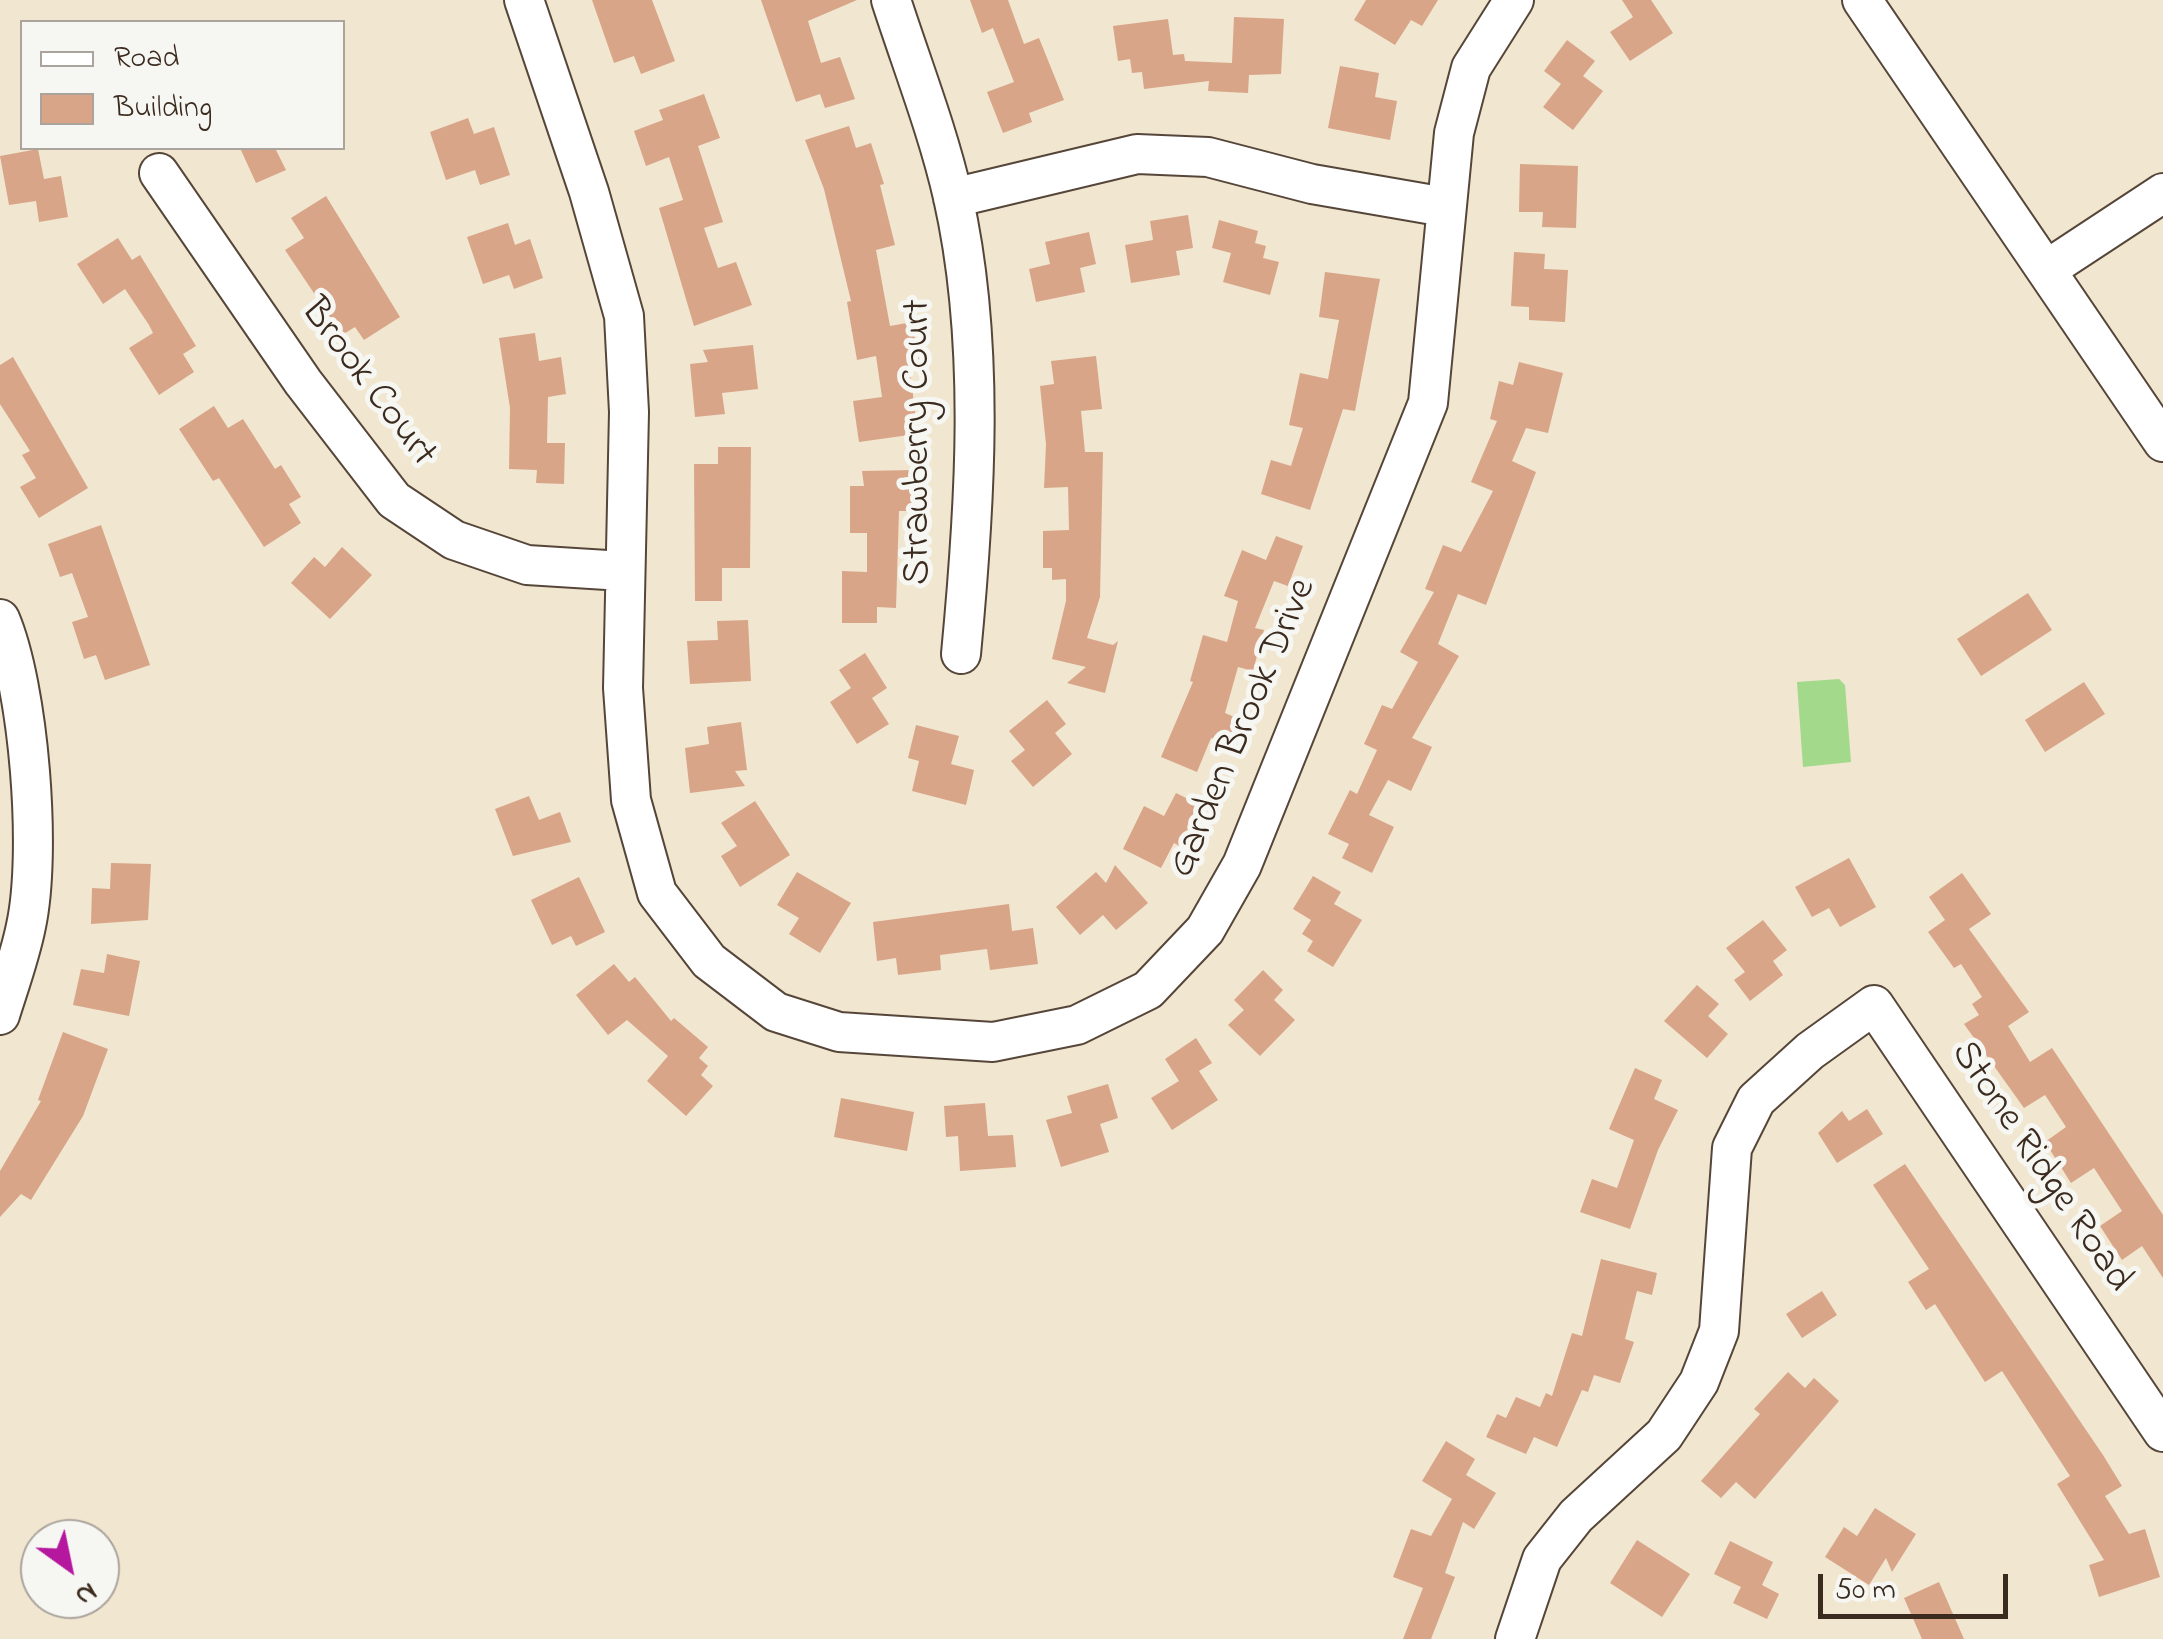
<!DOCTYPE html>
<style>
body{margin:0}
#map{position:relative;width:2163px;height:1639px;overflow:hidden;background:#f1e6cf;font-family:"Indie Flower",sans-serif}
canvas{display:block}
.legend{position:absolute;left:20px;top:20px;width:325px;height:130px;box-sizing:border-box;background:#f6f6f2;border:2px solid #aba49d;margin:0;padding:12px 18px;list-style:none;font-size:30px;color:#3b2a1e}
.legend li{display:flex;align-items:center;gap:20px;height:50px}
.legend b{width:50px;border:2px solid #aba49d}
.north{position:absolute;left:20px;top:1519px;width:100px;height:100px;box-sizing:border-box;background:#f6f6f2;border:2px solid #aba49d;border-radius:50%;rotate:147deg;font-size:28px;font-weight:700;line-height:40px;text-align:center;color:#3b2a1e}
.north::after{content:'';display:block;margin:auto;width:35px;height:45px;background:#b5179e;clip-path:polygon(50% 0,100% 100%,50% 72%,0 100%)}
.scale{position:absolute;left:1818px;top:1574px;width:190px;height:45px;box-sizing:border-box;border:5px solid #3b2a1e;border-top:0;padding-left:12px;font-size:30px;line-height:35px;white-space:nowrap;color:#3b2a1e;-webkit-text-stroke:8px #f6f6f2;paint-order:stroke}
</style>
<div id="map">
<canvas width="2163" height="1639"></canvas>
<ul class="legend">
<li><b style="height:12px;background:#fff"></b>Road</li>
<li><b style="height:28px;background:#d8a589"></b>Building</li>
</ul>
<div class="north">N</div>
<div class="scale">50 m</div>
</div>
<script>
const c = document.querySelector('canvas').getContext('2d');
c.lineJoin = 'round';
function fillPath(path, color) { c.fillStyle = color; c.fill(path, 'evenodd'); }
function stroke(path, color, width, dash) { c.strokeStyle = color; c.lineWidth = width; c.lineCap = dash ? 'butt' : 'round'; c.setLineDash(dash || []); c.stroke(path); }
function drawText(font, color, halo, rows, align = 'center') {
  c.font = font + ' "Indie Flower",sans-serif'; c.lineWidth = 10; c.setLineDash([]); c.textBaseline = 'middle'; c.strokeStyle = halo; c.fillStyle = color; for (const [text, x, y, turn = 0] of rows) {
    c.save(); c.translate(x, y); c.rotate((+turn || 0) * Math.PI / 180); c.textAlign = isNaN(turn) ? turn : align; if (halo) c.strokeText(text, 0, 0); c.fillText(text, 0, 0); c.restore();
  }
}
const green = new Path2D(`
 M1839 679 1845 685 1851 762 1803 767 1797 682Z`);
const building = new Path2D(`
 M592 0H652L675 61 641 74 634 56 614 63Z
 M761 0H857L808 21 821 63 840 57 855 99 825 108 820 94 796 102Z
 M970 0H1008L1024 44 1039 38 1064 100 1029 113 1032 122 1003 133 987 92 1014 82 993 28 982 33Z
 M1366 0H1438L1422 26 1411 20 1395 45 1354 20Z
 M1622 0H1651L1673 33 1630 61 1610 32 1633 17Z
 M1234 17 1284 19 1281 74 1249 75 1248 93 1208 91 1209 81 1144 89 1142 72 1132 73 1130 59 1118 61 1113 26 1168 19 1173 55 1184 54 1185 61 1232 63Z
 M1567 40 1595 61 1583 76 1603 91 1573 130 1543 107 1561 84 1544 71Z
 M1340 66 1379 73 1375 97 1397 101 1390 140 1328 128Z
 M704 94 720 138 698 146 723 222 704 228 718 268 736 262 752 305 694 326 659 208 683 200 669 157 646 166 634 131 663 120 659 110Z
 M468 118 474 134 494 127 510 175 480 185 475 170 446 180 430 132Z
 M849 126 856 148 871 143 884 184 880 185 895 245 876 250 890 326 912 322 919 360 909 362 916 420 907 421 909 435 859 442 853 401 882 397 876 356 857 360 847 302 851 301 824 189 805 140Z
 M240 148H275L286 170 256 183Z
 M38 149 44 179 61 176 68 217 39 222 36 201 9 205 0 156Z
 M1520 164 1578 166 1576 228 1542 227 1543 212H1519Z
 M326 196 400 317 364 340 355 327 342 335 285 250 304 238 291 218Z
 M1188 215 1193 248 1176 251 1180 275 1131 283 1125 245 1153 240 1150 221Z
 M1219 220 1258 231 1255 243 1266 246 1263 258 1279 262 1270 295 1223 282 1231 253 1212 248Z
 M508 223 515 245 530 239 543 278 514 289 509 275 483 284 467 237Z
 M1089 232 1096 264 1080 268 1085 292 1036 302 1029 269 1050 264 1045 242Z
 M118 238 132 260 140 255 196 346 183 354 194 372 159 395 129 348 153 333 149 325 125 289 103 304 77 264Z
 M1514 252 1545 254 1544 269 1568 270 1565 322 1529 320V307L1511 306Z
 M1325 272 1380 279 1355 411 1343 409 1310 510 1261 494 1271 460 1291 466 1303 428 1289 425 1300 373 1328 379 1339 320 1319 317Z
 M535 333 539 361 561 357 566 394 548 397 547 443H565L564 484 536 483 537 470 509 469 510 408 499 338Z
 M753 345 758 389 722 393 725 414 695 417 690 364 708 362 703 350Z
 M1096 356 1102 409 1081 411 1085 452H1103L1100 597 1087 638 1113 645 1118 641 1105 693 1067 683 1086 667 1052 659 1066 601V579L1052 580V568H1043V531L1069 530 1068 487 1044 488 1046 444 1040 386 1054 384 1051 361Z
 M13 357 88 488 39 518 20 487 36 478 22 455 30 451 0 404V365Z
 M1519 362 1563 373 1548 433 1526 428 1512 461 1536 472 1486 605 1458 594 1438 644 1459 656 1412 738 1432 747 1411 791 1388 780 1369 815 1394 827 1372 873 1342 858 1349 844 1328 834 1350 790 1357 794 1377 750 1364 744 1382 705 1392 709 1418 662 1400 652 1434 592 1425 589 1443 545 1461 552 1493 491 1471 482 1497 421 1490 419 1499 381 1513 385Z
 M214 406 228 428 243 419 275 469 281 465 301 497 289 504 301 523 264 547 219 478 213 481 179 429Z
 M718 447H751L750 568H722V601H695L694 464H718Z
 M914 470V511H899L896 608 877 607V623H842V571L867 572V533H850V486H864L862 471Z
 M101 525 150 665 105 680 96 655 84 659 72 622 88 617 72 573 60 577 48 544Z
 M1276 536 1303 546 1288 586 1274 581 1255 628 1264 630 1253 671 1238 667 1225 713 1239 719 1228 745 1211 738 1197 772 1161 757 1193 682 1190 681 1203 635 1227 642 1238 601 1224 596 1242 550 1266 560Z
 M342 547 372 575 330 619 291 583 314 557 325 567Z
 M2028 593 2052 630 1981 676 1957 639Z
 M748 620 751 681 690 684 687 641 718 640 717 621Z
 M865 653 887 688 872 698 889 724 857 744 830 702 851 688 839 670Z
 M2084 682 2105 714 2045 752 2025 720Z
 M1047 700 1066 724 1055 733 1072 754 1033 787 1011 761 1025 750 1009 731Z
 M741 722 747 770 735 771 745 786 690 793 685 748 709 744 707 727Z
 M916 725 959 736 951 764 974 770 966 805 912 791 919 761 908 758Z
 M1176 793 1206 808 1185 849 1174 843 1161 868 1123 849 1144 806 1164 816Z
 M529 796 539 820 560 812 571 842 513 856 495 809Z
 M755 801 790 855 740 887 721 856 737 846 721 823Z
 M1849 858 1876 907 1840 927 1829 908 1812 917 1795 887Z
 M111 863 151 864 148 920 91 924 92 888 110 889Z
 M1115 865 1148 903 1116 930 1103 915 1080 935 1056 907 1096 872 1106 883Z
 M797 872 851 903 820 953 789 934 799 918 777 905Z
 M1962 873 1991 914 1969 929 2029 1012 2008 1026 2030 1062 2052 1048 2163 1215V1278L2142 1246 2122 1260 2100 1226 2122 1211 2094 1168 2071 1183 2045 1142 2066 1127 2045 1095 2024 1108 1964 1024 1979 1015 1972 1004 1982 997 1961 964 1954 968 1928 932 1945 920 1929 897Z
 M1313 876 1341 892 1334 904 1362 920 1333 967 1307 951 1313 941 1302 934 1311 920 1293 909Z
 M579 877 605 932 576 946 571 936 552 945 531 900Z
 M1009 904 1012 931 1033 928 1038 964 990 970 987 949 940 955 941 970 898 975 896 958 877 961 873 922Z
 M1763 920 1787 950 1773 961 1783 975 1750 1001 1734 980 1745 972 1726 948Z
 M107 954 140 961 129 1016 73 1005 81 969 104 973Z
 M614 964 629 982 635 977 671 1021 674 1018 708 1047 699 1058 708 1066 701 1075 713 1086 686 1116 647 1081 668 1056 627 1020 608 1035 576 995Z
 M1263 970 1283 990 1274 1000 1295 1020 1260 1056 1228 1025 1244 1010 1234 1000Z
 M1697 985 1719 1004 1708 1016 1728 1034 1707 1058 1664 1021Z
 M63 1032 108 1049 83 1116 31 1200 21 1194 0 1217V1171L41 1101 38 1100Z
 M1196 1038 1212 1063 1199 1071 1218 1100 1172 1130 1151 1098 1179 1081 1165 1059Z
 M1635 1068 1662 1080 1654 1099 1678 1110 1658 1150 1630 1229 1580 1212 1592 1179 1617 1188 1634 1140 1609 1129Z
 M1108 1084 1118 1118 1100 1124 1109 1152 1061 1167 1046 1120 1072 1113 1067 1096Z
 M841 1098 914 1112 907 1151 834 1137Z
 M985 1103 988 1136 1013 1135 1016 1167 960 1171 958 1136 946 1137 944 1106Z
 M1867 1109 1883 1134 1837 1163 1818 1133 1842 1111 1849 1121Z
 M1905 1164 2103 1455 2122 1486 2105 1496 2129 1534 2145 1529 2160 1577 2099 1597 2089 1565 2104 1560 2057 1484 2070 1476 2002 1371 1985 1382 1935 1304 1926 1310 1908 1282 1929 1269 1873 1185Z
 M1601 1259 1657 1273 1652 1295 1637 1291 1625 1339 1634 1342 1620 1383 1594 1375 1588 1392 1582 1390 1557 1447 1534 1437 1526 1454 1486 1437 1497 1414 1506 1418 1516 1397 1540 1407 1546 1393 1552 1396 1572 1333 1582 1336Z
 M1822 1291 1837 1315 1802 1338 1786 1314Z
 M1788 1372 1805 1388 1814 1378 1839 1401 1755 1499 1736 1482 1721 1498 1701 1481 1760 1414 1754 1409Z
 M1446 1441 1475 1459 1466 1475 1496 1493 1474 1529 1463 1522 1445 1573 1455 1577 1431 1639H1403L1423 1588 1393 1577 1411 1529 1431 1536 1452 1499 1422 1481Z
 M1875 1508 1916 1534 1892 1572 1886 1558 1869 1585 1825 1557 1844 1527 1857 1536Z
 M1637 1540 1690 1574 1662 1617 1610 1583Z
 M1730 1541 1773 1562 1762 1585 1779 1594 1767 1619 1733 1603 1741 1587 1714 1574Z
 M1939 1582 1964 1639H1922L1904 1598Z`);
const minor = new Path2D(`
 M524 0 589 192 624 316 629 412 623 688 631 800 657 893 709 961 776 1012 839 1032 993 1042 1077 1025 1148 990 1205 930 1242 865 1428 403 1454 133 1471 68 1514 0
 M891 0C912 65 938 131 953 197 986 343 975 507 961 654
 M1862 0 2163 442
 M159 173 303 382 394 500 454 540 527 565 623 571
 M953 198 1137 154 1208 157 1312 184 1445 207
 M2046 270 2163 193
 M0 619C29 687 42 852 26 926 20 956 9 986 0 1015
 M1515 1639 1542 1559 1576 1516 1664 1435 1699 1382 1719 1331 1732 1148 1756 1100 1810 1051 1874 1005 2163 1432`);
const streetNames = [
 ["Brook Court",366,384,53],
 ["Strawberry Court",920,442,-90],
 ["Garden Brook Drive",1245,729,-67],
 ["Stone Ridge Road",2039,1168,56]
];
fillPath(green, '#a3d98a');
fillPath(building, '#d8a589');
stroke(minor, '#564639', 42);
stroke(minor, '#fff', 38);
drawText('40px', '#3b2a1e', '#f6f6f2', streetNames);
</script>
